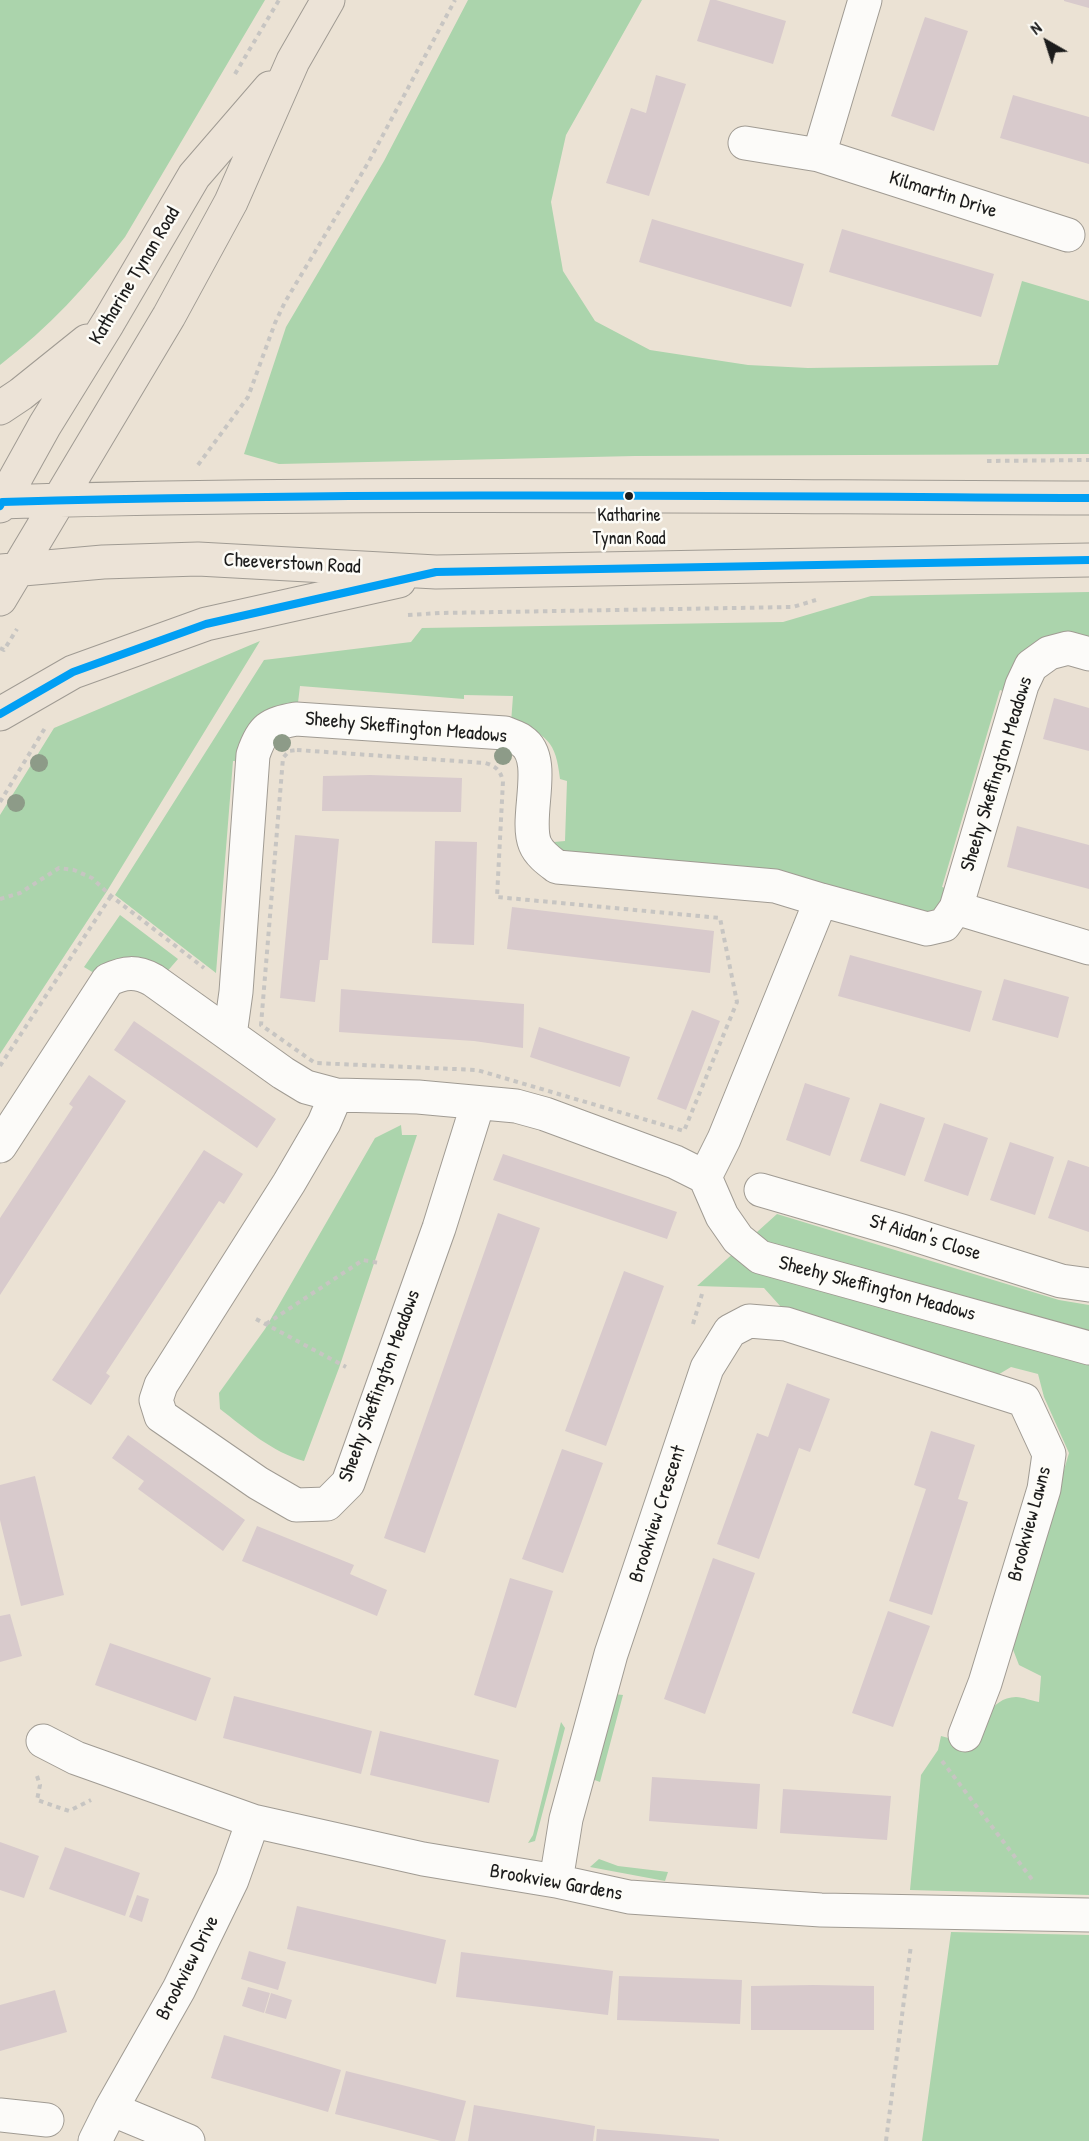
<!DOCTYPE html>
<style>
body{margin:0}
#map{position:relative;width:1089px;height:2141px;overflow:hidden;background:#ebe2d4;font-family:"Patrick Hand",sans-serif}
canvas{display:block}
.north{position:absolute;left:1017px;top:12px;width:60px;height:60px;-webkit-text-stroke:4px #fdfcf7;paint-order:stroke;rotate:321deg;font-size:16px;font-weight:700;line-height:24px;text-align:center;color:#1c1c1c}
.north::after{content:'';display:block;margin:auto;width:21px;height:27px;background:#1c1c1c;clip-path:polygon(50% 0,100% 100%,50% 72%,0 100%)}
</style>
<div id="map">
<canvas width="1089" height="2141"></canvas>
<div class="north">N</div>
</div>
<script>
const c = document.querySelector('canvas').getContext('2d');
c.lineJoin = 'round';
function fillPath(path, color) { c.fillStyle = color; c.fill(path, 'evenodd'); }
function stroke(path, color, width, dash) { c.strokeStyle = color; c.lineWidth = width; c.lineCap = dash ? 'butt' : 'round'; c.setLineDash(dash || []); c.stroke(path); }
function drawText(font, color, halo, rows, align = 'center') {
  c.font = font + ' "Patrick Hand",sans-serif'; c.lineWidth = 5; c.setLineDash([]); c.textBaseline = 'middle'; c.strokeStyle = halo; c.fillStyle = color; for (const [text, x, y, turn = 0] of rows) {
    c.save(); c.translate(x, y); c.rotate((+turn || 0) * Math.PI / 180); c.textAlign = isNaN(turn) ? turn : align; if (halo) c.strokeText(text, 0, 0); c.fillText(text, 0, 0); c.restore();
  }
}
const green = new Path2D(`
 M0 0H265L125 237C88 285 48 328 0 365Z
 M468 0H642L566 135 551 202 563 271 595 321 650 350 748 365 808 368 998 365 1022 281 1089 301V454L635 456 279 464 244 454 286 327 384 161Z
 M1089 592V648L1011 694 1000 690 942 887 955 891 938 914 559 852 554 842 565 841 567 781 560 779C556 741 547 734 511 723L513 696 464 695V699L300 686 297 711 246 762 233 761 216 973 115 895 264 660 411 642 422 628 783 622 871 596Z
 M260 641 107 891 0 1054V815L54 728Z
 M120 915 178 959 165 974 104 979 84 967Z
 M401 1125 402 1135H417L339 1368 304 1461C272 1452 246 1429 220 1409L219 1393 265 1329 375 1138Z
 M777 1214 1059 1300 1089 1305V1895L910 1890 921 1775 938 1750 941 1736 978 1746C983 1725 989 1698 1016 1697 1023 1697 1032 1701 1039 1702L1041 1676 1019 1665 1012 1647 1069 1453 1044 1397 1038 1374 1011 1367 996 1376 781 1307 764 1288 697 1286Z
 M614 1694 623 1695 600 1782 592 1779Z
 M561 1722 565 1728 535 1841 528 1843 533 1835Z
 M599 1859 618 1866 668 1872 665 1881 590 1867Z
 M951 1932 1089 1935V2141H922Z`);
const building = new Path2D(`
 M710 0H716L786 21 773 64 697 41Z
 M1064 0H1089V8L1064 1Z
 M925 17 968 31 934 131 891 116Z
 M656 75 686 84 649 196 606 183 631 108 646 113Z
 M1013 95 1089 117V164L1000 138Z
 M652 219 804 264 791 307 639 262Z
 M842 229 994 274 981 317 829 272Z
 M1054 698 1089 708V751L1043 739Z
 M370 775 462 778 461 812 322 811 323 776Z
 M1017 826 1089 845V889L1007 867Z
 M295 835 339 839 328 960H320L315 1002 280 998Z
 M435 841 477 842 474 945 432 943Z
 M512 907 714 931 710 973 507 949Z
 M850 955 982 991 970 1032 838 996Z
 M1004 979 1069 997 1058 1038 992 1020Z
 M341 989 524 1004 523 1048 474 1041 339 1032Z
 M692 1010 720 1021 686 1110 657 1099Z
 M134 1021 276 1119 257 1148 114 1050Z
 M539 1027 630 1057 620 1087 530 1057Z
 M89 1075 126 1101 0 1295V1218L73 1107 69 1104Z
 M805 1083 850 1098 830 1156 786 1140Z
 M880 1103 925 1118 905 1176 860 1161Z
 M944 1123 988 1138 968 1196 924 1181Z
 M1010 1142 1054 1157 1035 1215 990 1200Z
 M204 1150 243 1174 224 1204 219 1201 106 1373 110 1376 91 1405 52 1380Z
 M503 1154 677 1212 667 1239 493 1180Z
 M1068 1160 1089 1167V1232L1048 1218Z
 M498 1213 540 1228 425 1553 384 1538Z
 M624 1271 664 1286 606 1446 565 1431Z
 M787 1383 830 1399 810 1452 799 1448 759 1559 717 1544 757 1433 768 1437Z
 M931 1431 975 1445 958 1499 968 1502 932 1615 889 1601 926 1489 914 1485Z
 M128 1435 245 1520 223 1551 138 1489 144 1481 112 1458Z
 M562 1449 603 1463 563 1573 522 1559Z
 M35 1476 64 1595 21 1606 0 1520V1485Z
 M257 1526 354 1565 350 1574 387 1590 377 1616 242 1561Z
 M713 1558 755 1573 705 1714 664 1699Z
 M510 1578 553 1591 516 1708 474 1695Z
 M888 1611 930 1626 893 1727 852 1713Z
 M10 1614 22 1656 0 1662V1616Z
 M110 1643 211 1678 196 1721 95 1685Z
 M234 1696 372 1731 361 1774 223 1738Z
 M380 1731 499 1760 489 1803 370 1775Z
 M652 1777 760 1784 757 1829 649 1821Z
 M783 1789 891 1796 887 1840 780 1833Z
 M0 1842 39 1856 24 1898 0 1890Z
 M65 1847 140 1873 125 1916 49 1889Z
 M137 1895 149 1899 142 1922 129 1917Z
 M297 1906 446 1940 436 1984 287 1949Z
 M249 1951 286 1962 278 1990 241 1979Z
 M461 1952 613 1971 608 2015 456 1997Z
 M619 1976 742 1980 740 2024 617 2020Z
 M813 1985 874 1986V2030H751V1986Z
 M248 1987 270 1993 264 2013 242 2006Z
 M55 1990 67 2032 0 2051V2005Z
 M271 1993 292 2000 286 2019 265 2013Z
 M224 2035 341 2070 328 2112 211 2078Z
 M346 2071 466 2101 455 2141H441L335 2114Z
 M474 2105 595 2126 593 2141H468Z
 M597 2129 719 2139V2141H596Z`);
const path = new Path2D(`
 M235 74 279 0
 M987 461 1089 460
 M198 465 248 397 275 323 285 302 368 163 455 0
 M408 615 440 613 793 607 816 600
 M0 648 4 650 17 629
 M297 750 485 763C496 766 500 770 503 781L497 897 720 918 737 1002 684 1131 477 1070 315 1063 261 1025 283 758 289 751Z
 M0 802 45 728
 M0 899 20 893 59 868 74 870 92 878 111 896 204 968
 M0 1066 111 896
 M256 1319 346 1367
 M266 1324 363 1260 379 1263
 M693 1324 702 1294
 M942 1761 1034 1882
 M37 1776 40 1785 37 1800 69 1811 91 1800
 M886 2141 911 1945`);
const minor = new Path2D(`
 M745 143 819 155 1068 235
 M819 155 865 0
 M821 900 927 929 944 925 956 908 1022 685 1031 666 1049 653 1068 648 1089 654
 M956 908 1089 948
 M230 1035 236 992 253 755C262 728 269 724 296 719L505 733C511 736 518 737 522 741 549 759 524 817 535 844 539 854 549 861 557 867L775 886 821 900 724 1139 705 1177
 M336 1095 324 1123 289 1183 161 1385 156 1400 161 1416 258 1483 296 1505 327 1504 348 1483 439 1228 478 1103
 M0 1146 108 980C125 972 136 971 153 980L283 1073 306 1087 336 1095 418 1097 516 1106 545 1114 675 1162 705 1177 722 1216 738 1239 760 1257 1089 1348
 M761 1190 902 1231 1061 1281 1089 1285
 M43 1741 76 1758 253 1821 423 1859 556 1881 629 1897 821 1910 1089 1915
 M556 1881 566 1819 611 1654 707 1368 730 1331 749 1321 786 1324 1024 1400 1049 1454 1044 1489 985 1683 965 1735
 M111 2109 188 2141
 M0 2115 47 2120
 M95 2141 111 2109 179 1989 232 1880 253 1821`);
const major = new Path2D(`
 M0 408 21 394 87 341
 M0 502C363 491 726 497 1089 498
 M0 506 45 425 108 323 194 176 270 88
 M0 571 103 562 198 559 436 572 1089 560
 M0 599 169 316 231 202 293 61 328 0
 M0 714 73 672 206 624 399 581`);
const bus1 = new Path2D(`
 M0 506 2 502C364 492 727 496 1089 498
 M0 714 73 672 206 624 436 572 1089 560`);
const trees = [
 [282,743],
 [503,756],
 [39,763],
 [16,803]
];
const markers = [
 [629,496,5,"#1c1c1c"]
];
const busNames = [
 ["Katharine",629,516],
 ["Tynan Road",629,539]
];
const streetNames = [
 ["Kilmartin Drive",943,195,18],
 ["Katharine Tynan Road",135,276,-59],
 ["Cheeverstown Road",292,564,3],
 ["Sheehy Skeffington Meadows",406,728,5],
 ["Sheehy Skeffington Meadows",997,774,-73],
 ["St Aidan's Close",925,1238,17],
 ["Sheehy Skeffington Meadows",877,1289,15],
 ["Sheehy Skeffington Meadows",380,1386,-70],
 ["Brookview Crescent",658,1514,-72],
 ["Brookview Lawns",1030,1524,-75],
 ["Brookview Gardens",556,1883,10],
 ["Brookview Drive",188,1968,-63]
];
fillPath(green, '#abd4ac');
fillPath(building, '#d8cacc');
stroke(minor, '#a09b93', 35);
stroke(major, '#a09b93', 35);
stroke(path, '#c7c5c2', 4, [4.5, 4.5]);
stroke(minor, '#fcfbf9', 33);
stroke(major, '#ece3d7', 33);
stroke(bus1, '#019ff4', 8);
c.fillStyle = '#8d9b88';
for (const [x, y] of trees) { c.beginPath(); c.arc(x, y, 9, 0, 2 * Math.PI); c.fill(); }
for (const [x, y, r, color] of markers) { const dot = new Path2D(); dot.arc(x, y, r, 0, 2 * Math.PI); c.fillStyle = color; c.fill(dot); stroke(dot, '#fdfcf7', 2); }
drawText('18px', '#1c1c1c', '#fdfcf7', busNames);
drawText('20px', '#1c1c1c', '#fdfcf7', streetNames);
</script>
